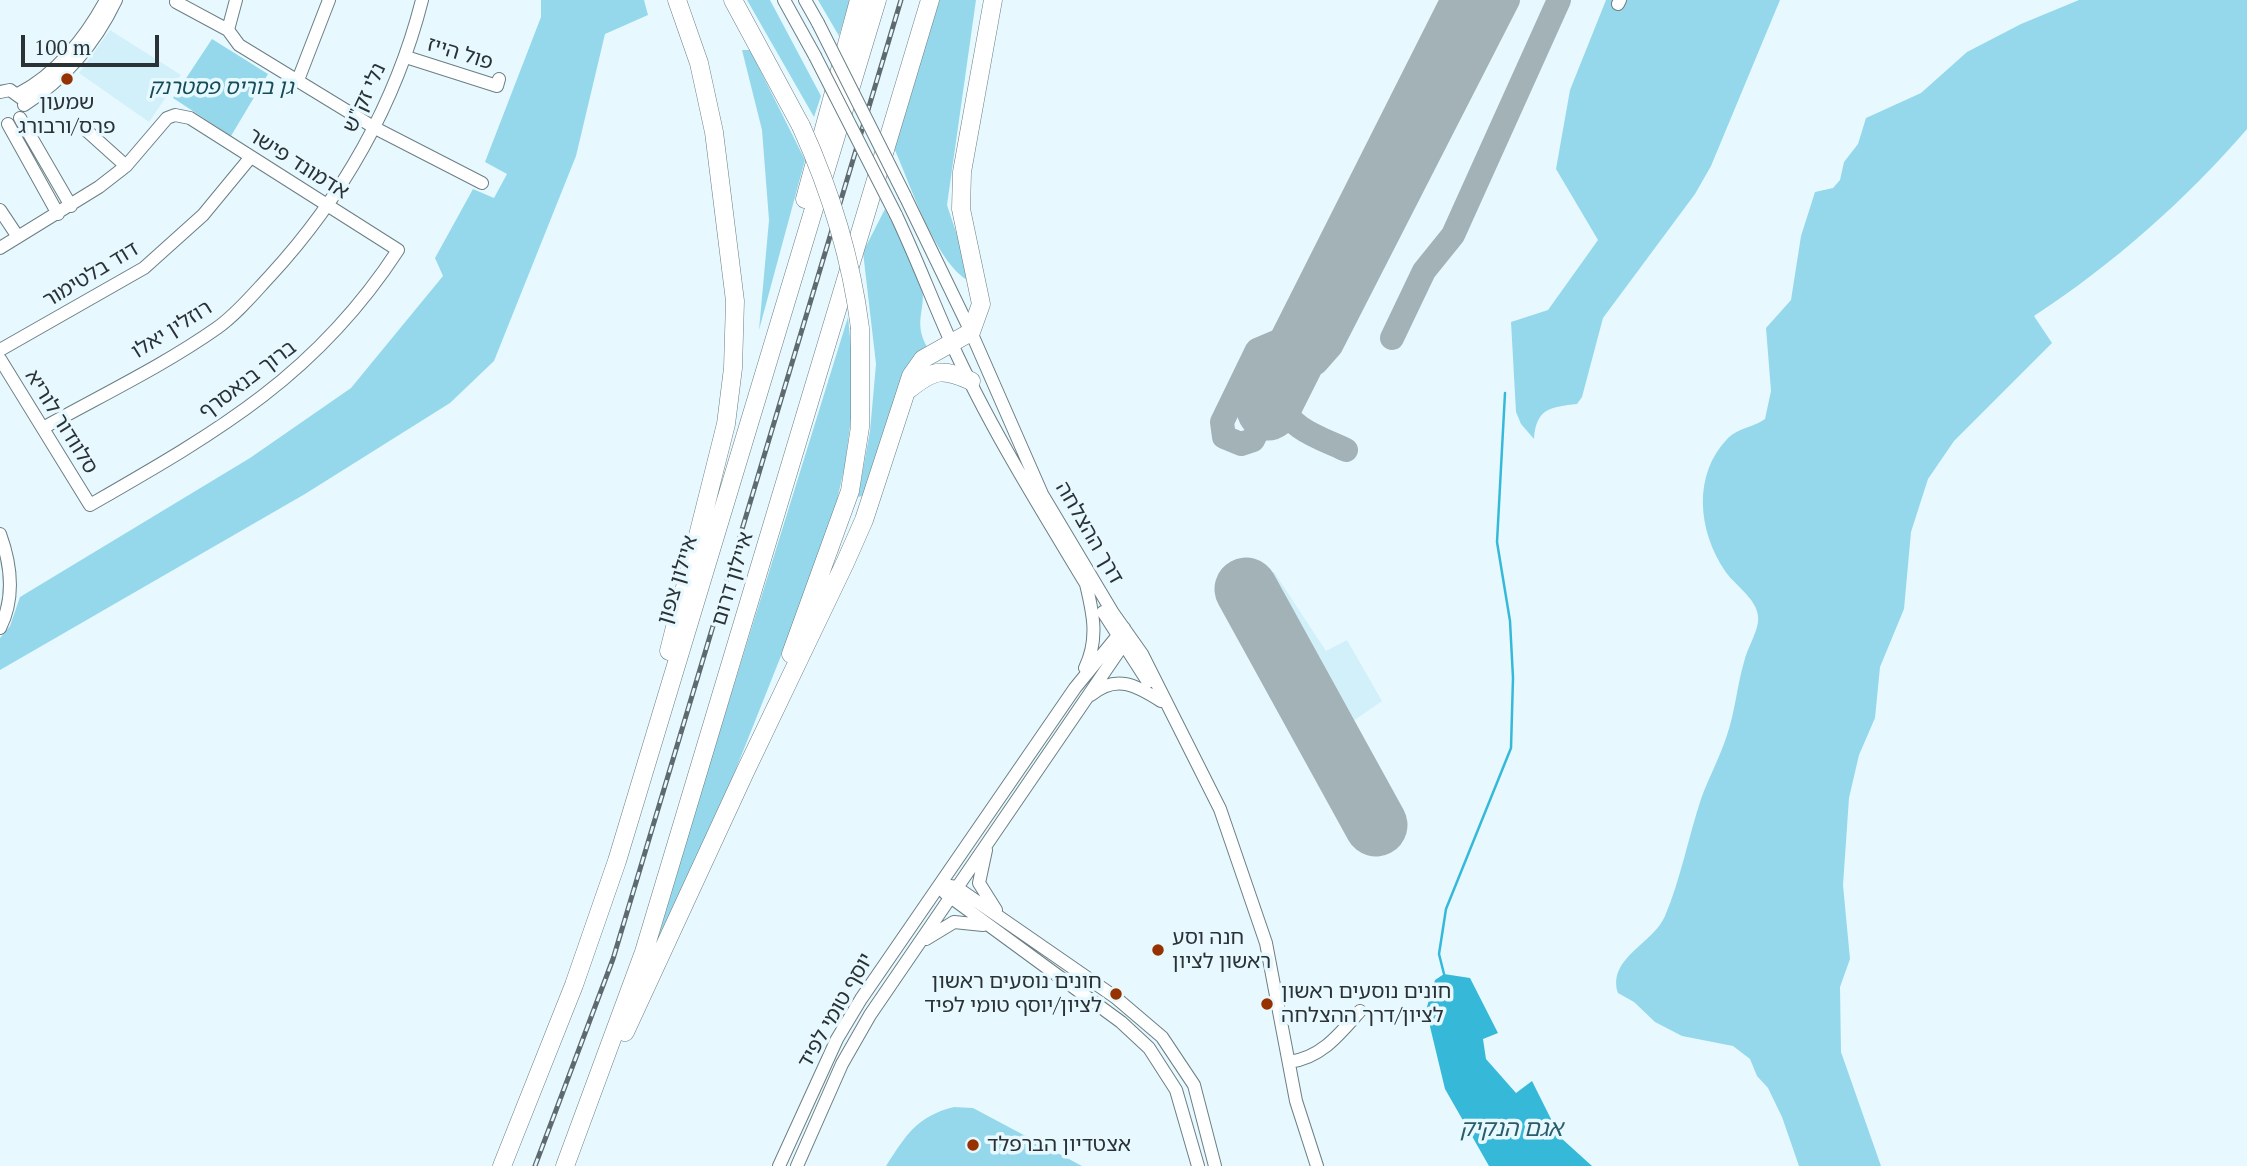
<!DOCTYPE html>
<meta charset="utf-8">
<style>
body{margin:0}
#map{position:relative;width:2247px;height:1166px;overflow:hidden;background:#e7f9ff;font-family:"PT Serif",serif}
canvas{display:block}
.scale{position:absolute;left:21px;top:35px;width:138px;height:32px;box-sizing:border-box;border:4px solid #2a3235;border-top:0;padding-left:9px;font-size:21px;line-height:24px;white-space:nowrap;color:#2a3235;-webkit-text-stroke:5px #e7f9ff;paint-order:stroke}
</style>
<div id="map">
<canvas width="2247" height="1166"></canvas>
<div class="scale">100 m</div>
</div>
<script>
const c = document.querySelector('canvas').getContext('2d');
c.lineJoin = 'round';
function fillPath(path, color) { c.fillStyle = color; c.fill(path, 'evenodd'); }
function stroke(path, color, width, dash) { c.strokeStyle = color; c.lineWidth = width; c.lineCap = dash ? 'butt' : 'round'; c.setLineDash(dash || []); c.stroke(path); }
function drawText(font, color, halo, rows, align = 'center') {
  c.font = font + ' "PT Serif","Noto Sans Hebrew",serif'; c.lineWidth = 7; c.setLineDash([]); c.textBaseline = 'middle'; c.strokeStyle = halo; c.fillStyle = color; for (const [text, x, y, turn = 0] of rows) {
    c.save(); c.translate(x, y); c.rotate((+turn || 0) * Math.PI / 180); c.textAlign = isNaN(turn) ? turn : align; if (halo) c.strokeText(text, 0, 0); c.fillText(text, 0, 0); c.restore();
  }
}
const built = new Path2D(`
 M110 30 181 75 149 122 79 73Z
 M1274 572 1326 651 1347 640 1382 701 1339 731 1251 582Z`);
const green = new Path2D(`
 M541 0H644L648 15 605 34 576 156 494 361 450 403 305 494 0 670V638L10 626 20 597 250 458 351 388 443 276 435 258 473 189 494 198 507 174 485 162 541 17Z
 M747 0H770L821 96 814 117Z
 M818 0H850L839 36Z
 M937 0H976L947 205 973 283C937 269 910 183 894 148Z
 M1606 0H1780L1711 166 1695 194 1603 318 1582 397 1577 404C1551 407 1536 408 1534 439L1521 424 1516 412 1511 322 1548 310 1598 240 1556 169 1570 90Z
 M2079 0H2247V129C2186 200 2112 265 2034 316L2052 343 1954 441 1928 479 1911 532 1904 609 1880 667 1875 718 1859 755 1849 798 1843 885 1850 959 1840 987 1841 1052 1881 1166H1799L1782 1117 1768 1088 1757 1076 1750 1059 1733 1046 1682 1036 1655 1022 1634 1002 1618 993C1607 958 1653 944 1665 916 1681 878 1688 838 1701 799 1709 777 1720 757 1727 735 1735 712 1737 686 1744 662 1747 649 1756 635 1758 622 1761 601 1735 586 1725 571 1698 531 1692 475 1728 438 1738 428 1754 427 1765 419L1771 391 1766 328 1791 300 1801 236 1815 192 1833 188 1840 180 1844 162 1858 144 1866 118 1921 93 1967 52 2021 24Z
 M212 39 268 74 231 136 173 98Z
 M742 50H750L805 160 759 330 769 220 762 130Z
 M885 209C896 232 914 258 921 283 928 308 912 320 927 347L866 495 858 497 870 431 876 364 863 252Z
 M848 317 855 387 845 465 835 509 814 573 681 907 646 978 703 785Z
 M954 1107 973 1108 1082 1166H886C906 1135 917 1116 954 1107Z`);
const water = new Path2D(`
 M1444 974 1470 978 1498 1033 1483 1039 1486 1059 1516 1093 1532 1081 1560 1137 1592 1166H1489L1445 1089 1426 1010 1435 980Z`);
const stream = new Path2D(`
 M1444 974 1439 954 1446 909 1511 748 1513 678 1510 621 1497 542 1505 393`);
const taxiway = new Path2D(`
 M1392 338 1424 271 1453 235 1559 0
 M1268 409 1253 440 1241 444 1224 437 1222 422 1257 350 1309 328
 M1346 450C1329 441 1281 427 1286 402 1288 390 1298 377 1304 367L1316 363 1331 346 1508 0`);
const runway = new Path2D(`
 M1268 409 1474 0
 M1246 589 1376 825`);
const minor = new Path2D(`
 M784 0 815 56
 M805 0 818 23
 M176 2 228 30
 M1618 4 1620 0
 M228 30 239 45 375 128 482 183
 M228 30 236 0
 M406 57 497 86 499 79
 M298 80 329 0
 M0 92 10 90 21 98
 M18 94C56 75 86 37 106 0
 M24 105C65 79 95 44 116 0
 M20 118 71 206
 M8 124 58 214
 M86 130 126 166
 M905 196 971 332 1042 494 1113 613 1142 654 1220 809 1266 943 1296 1101 1317 1166
 M0 210 18 237
 M896 215C916 257 932 300 951 342 989 426 1039 506 1086 584
 M0 248 99 187 126 166 167 118 175 115 190 118 398 250C316 376 217 432 90 505L0 359
 M0 350 144 268 203 215 250 158
 M43 428C100 396 163 366 217 328 237 314 254 293 270 276 342 198 396 103 422 0
 M0 534C11 564 15 598 0 628
 M1103 612 1148 682
 M1085 668C1099 639 1093 613 1086 584
 M1091 695C1116 674 1136 685 1161 701
 M986 850 979 883 996 910
 M950 886 956 887 1115 997 1162 1037 1194 1085 1215 1166
 M945 893 1121 1022 1149 1048 1176 1090 1198 1166
 M926 939 954 922 983 925
 M1289 1062C1321 1058 1339 1035 1360 1011
 M779 1166 837 1039 861 999 1075 688 1124 628
 M797 1166 842 1064 870 1015 1129 636`);
const highway = new Path2D(`
 M733 0 801 126
 M805 199 859 0
 M908 390C933 370 942 367 971 381
 M669 651 726 424 733 368 735 301 714 132 699 63 677 0
 M791 654 850 491 860 427V328
 M625 1032 745 772 845 563 864 520 911 376 923 359 971 332 981 304 961 209 962 172 993 0
 M502 1166 574 985 617 861 877 0
 M565 1166 644 952 930 0`);
const rail = new Path2D(`
 M535 1166 613 959 901 0`);
const minorBridge = new Path2D(`
 M818 23 905 196
 M815 56 896 215`);
const highwayBridge = new Path2D(`
 M801 126C831 192 851 257 860 328`);
const markers = [
 [67,79,7,"#963101"],
 [1158,950,7,"#963101"],
 [1116,994,7,"#963101"],
 [1267,1004,7,"#963101"],
 [973,1145,7,"#963101"]
];
const streetNames = [
 ["פול הייז",460,54,17],
 ["נלי זק\"ש",365,98,-65],
 ["אדמונד פישר",298,164,32],
 ["דוד בלטימור",91,275,-31],
 ["רוזלין יאלו",172,330,-32],
 ["ברוך בנאסרף",248,380,-37],
 ["סלוודור לוריא",61,422,58],
 ["דרך ההצלחה",1089,533,60],
 ["איילון דרום",733,579,-73],
 ["איילון צפון",678,580,-73],
 ["יוסף טומי לפיד",836,1011,-60]
];
const parkNames = [
 ["גן בוריס פסטרנק",221,88]
];
const poiNames = [
 ["שמעון",67,103,"center"],
 ["פרס/ורבורג",67,127,"center"],
 ["חנה וסע",1172,938],
 ["ראשון לציון",1172,962],
 ["חונים נוסעים ראשון",1102,982,"right"],
 ["לציון/יוסף טומי לפיד",1102,1006,"right"],
 ["חונים נוסעים ראשון",1281,992],
 ["לציון/דרך ההצלחה",1281,1016],
 ["אצטדיון הברפלד",987,1145]
];
const waterNames = [
 ["אגם הנקיק",1511,1129]
];
fillPath(built, '#d1f0f9');
fillPath(green, '#95d8eb');
fillPath(water, '#36b9d9');
stroke(stream, '#36b9d9', 2.5);
stroke(taxiway, '#a3b2b6', 24);
stroke(runway, '#a3b2b6', 63);
stroke(minor, '#6b7f85', 14);
stroke(highway, '#6b7f85', 19);
stroke(minor, '#fff', 12);
stroke(highway, '#fff', 18);
stroke(rail, '#5f6a6e', 5);
stroke(rail, '#e7f9ff', 2.5, [8]);
stroke(minorBridge, '#6b7f85', 14, []);
stroke(highwayBridge, '#6b7f85', 19, []);
stroke(minorBridge, '#fff', 12);
stroke(highwayBridge, '#fff', 18);
for (const [x, y, r, color] of markers) { const dot = new Path2D(); dot.arc(x, y, r, 0, 2 * Math.PI); c.fillStyle = color; c.fill(dot); stroke(dot, '#e7f9ff', 2.5); }
drawText('21px', '#2a3235', '#e7f9ff', streetNames);
drawText('italic 21px', '#164c59', '#e7f9ff', parkNames);
drawText('21px', '#2a3235', '#e7f9ff', poiNames, 'left');
drawText('italic 23px', '#295d6b', '#e7f9ff', waterNames);
</script>
